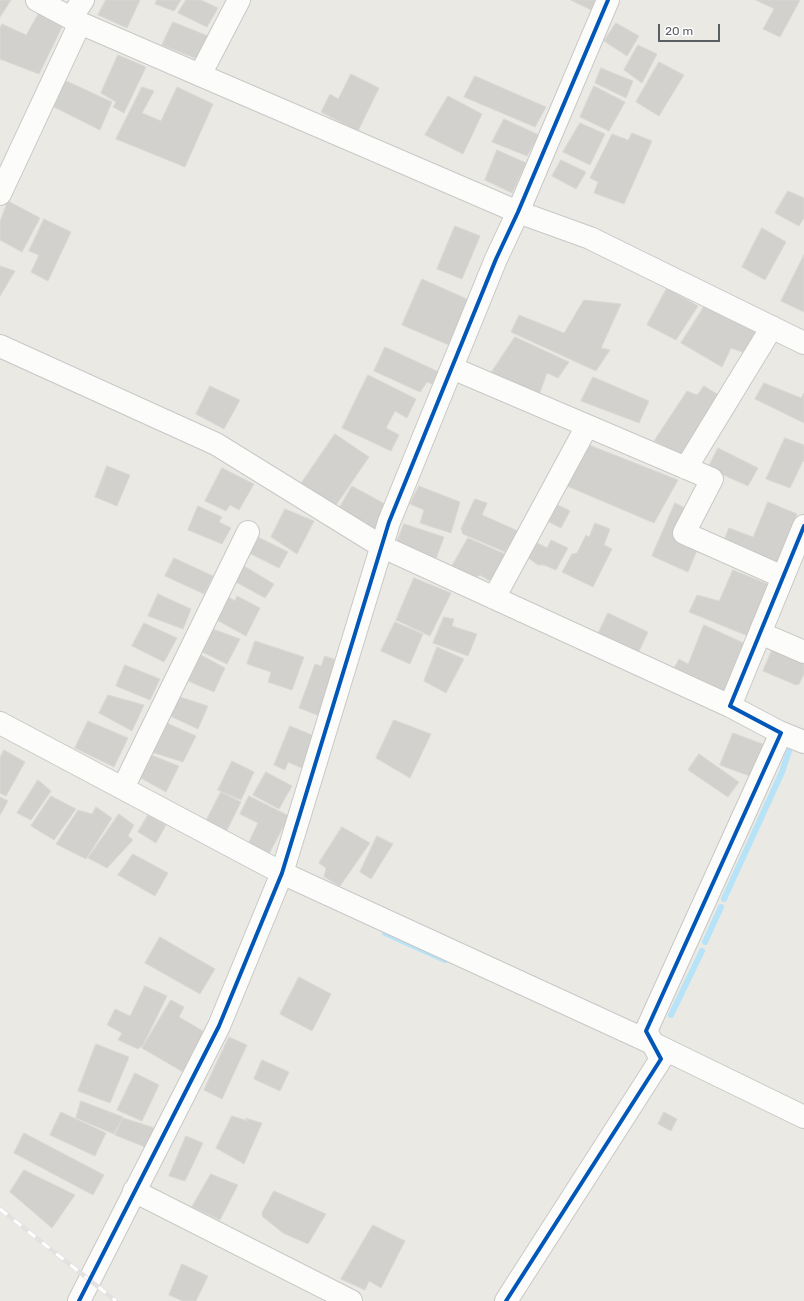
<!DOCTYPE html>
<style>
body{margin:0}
#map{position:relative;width:804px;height:1301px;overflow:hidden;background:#ebe9e4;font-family:Rubik,sans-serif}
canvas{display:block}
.scale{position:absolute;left:658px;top:24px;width:62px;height:18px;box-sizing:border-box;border:2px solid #5a5f64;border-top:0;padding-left:5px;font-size:12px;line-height:14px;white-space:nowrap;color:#5a5f64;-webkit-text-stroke:3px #fff;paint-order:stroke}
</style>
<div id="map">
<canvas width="804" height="1301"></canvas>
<div class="scale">20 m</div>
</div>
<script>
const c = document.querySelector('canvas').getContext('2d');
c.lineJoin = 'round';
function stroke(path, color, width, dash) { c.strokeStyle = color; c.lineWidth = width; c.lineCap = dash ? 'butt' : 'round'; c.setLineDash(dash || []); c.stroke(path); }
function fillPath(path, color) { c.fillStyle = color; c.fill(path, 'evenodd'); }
const stream = new Path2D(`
 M724 899 782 772 789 751
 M385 933 445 960
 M705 942 721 907
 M671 1015 702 951`);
const building = new Path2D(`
 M0 0H11L0 17Z
 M106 0H140L127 28 98 15Z
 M157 0H181L174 11 155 4Z
 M186 0H201L218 8 207 27 178 13Z
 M571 0H598L592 10Z
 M756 0H800L780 37 763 29 774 9Z
 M39 13 63 25 39 74 0 59V28L2 24 26 35Z
 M173 22 208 36 197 59 162 45Z
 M616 23 639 36 627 56 604 41Z
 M638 45 657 54 642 83 624 70Z
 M118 55 146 67 124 113 113 107 116 102 101 93Z
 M659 62 684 75 659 116 636 102Z
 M601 68 633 81 626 98 595 83Z
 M351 74 379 88 358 131 321 112 330 94 338 99Z
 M475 76 546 107 535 127 464 97Z
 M62 79 112 102 100 130 50 105Z
 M594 86 625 102 609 131 580 117Z
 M142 87 154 91 142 113 161 121 177 87 213 104 185 167 116 139Z
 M448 96 482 114 463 154 425 135Z
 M504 119 539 135 527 156 492 142Z
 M580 123 605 134 590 165 563 152Z
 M632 133 652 141 624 204 594 193 598 182 590 178 612 134 628 140Z
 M497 150 526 163 512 193 485 180Z
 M561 160 586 172 576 189 552 176Z
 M788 191 804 198V218L799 226 775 213Z
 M8 201 40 218 22 252 0 240V222Z
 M44 219 71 232 48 281 31 272 39 255 29 251Z
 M455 226 480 236 462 279 437 269Z
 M762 228 786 242 765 280 742 267Z
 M804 255V312L781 301Z
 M0 266 15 271 0 296Z
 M422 279 469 300 449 345 402 325Z
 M667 288 698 306 676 340 647 325Z
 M584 300 621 304 601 348 610 350 596 371 511 332 519 315 564 333Z
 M707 302 758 329 745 353 731 348 722 367 681 343Z
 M515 337 569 362 558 378 547 373 539 395 491 373Z
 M385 347 439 372 432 384 427 382 420 392 374 371Z
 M368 375 416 399 407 418 395 411 386 428 399 435 391 451 342 428Z
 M593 377 649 401 639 423 581 401Z
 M764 383 801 398 804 393V423L755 399Z
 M210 386 240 400 224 429 196 414Z
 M704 386 725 399 685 456 654 441 687 391 697 395Z
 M335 434 369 457 332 511 298 488Z
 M785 438 804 445V462L803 461 790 488 766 479Z
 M589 445 678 480 654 523 567 486Z
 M718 448 758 468 748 486 708 468Z
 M107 466 130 475 117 506 95 497Z
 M222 468 254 484 239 510 230 505 226 511 205 501Z
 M352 486 392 508 378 534 337 512Z
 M419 486 460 502 451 533 420 523 424 510 410 504Z
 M475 499 487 503 482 515 518 531 505 552 463 534 461 529Z
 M552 502 570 511 561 528 543 519Z
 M768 502 797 514 777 564 723 542 729 528 753 537Z
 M675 503 685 508 673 537 698 548 688 572 652 556Z
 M198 506 222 517 219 522 231 528 222 544 188 530Z
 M285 509 314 521 297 554 271 537Z
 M595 523 610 529 604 545 612 549 593 587 562 572 572 554 577 553 586 535 589 537Z
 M404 524 444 537 434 564 396 544Z
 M256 536 288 552 279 568 247 552Z
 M468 538 505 554 490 581 480 575 472 581 451 568Z
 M530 539 547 548 551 540 568 548 556 570 544 565H538L523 554Z
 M174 558 213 576 204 594 165 576Z
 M244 566 274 584 265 598 234 581Z
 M733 570 770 585 748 636 689 612 697 595 719 601Z
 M414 578 451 593 430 636 396 620Z
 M158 594 191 609 183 629 148 616Z
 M227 596 235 601 237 596 260 608 246 636 215 619Z
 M608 613 648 632 637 656 597 636Z
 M444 617 454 619 452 626 477 634 468 656 433 643Z
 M395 622 423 634 410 664 381 651Z
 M144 623 177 638 164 662 132 646Z
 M704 625 748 645 725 694 673 670 679 659 688 664Z
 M210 628 240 639 227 664 198 650Z
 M255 641 304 657 292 690 268 682 271 672 247 664Z
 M437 647 464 659 446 693 424 681Z
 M773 648 804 661V674L799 684 796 685 763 671Z
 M201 655 225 668 214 692 188 681Z
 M325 656 345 663 325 718 299 708 315 664 321 666Z
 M125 665 160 679 150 700 116 686Z
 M108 695 144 705 132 731 99 713Z
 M177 696 208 706 198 729 168 715Z
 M160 720 196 736 183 762 148 751Z
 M394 720 431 734 410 778 376 758Z
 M88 721 128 738 114 767 75 748Z
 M290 726 317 737 304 769 288 762 285 770 274 765Z
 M733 733 765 745 752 777 720 765Z
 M4 750 25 762 6 796 0 793V758Z
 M699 754 739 782 728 797 688 770Z
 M151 755 179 766 166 792 137 776Z
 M232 761 254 772 241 800 218 790Z
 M266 772 292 786 279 809 253 795Z
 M38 780 51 791 31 820 17 813Z
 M221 792 241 802 226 832 206 821Z
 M51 796 76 809 54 840 31 826Z
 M249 796 289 816 269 854 248 844 258 823 240 814Z
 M0 797 8 801 0 815Z
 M96 807 112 818 86 859 56 844 78 810 92 814Z
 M119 814 134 825 128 836 133 840 107 868 88 858Z
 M148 815 166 825 156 843 138 832Z
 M342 827 370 843 340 886 324 877 326 868 319 863Z
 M377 836 393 844 371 879 360 872Z
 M133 854 168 873 155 896 118 875Z
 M160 937 215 969 200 994 145 963Z
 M299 977 331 994 312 1031 280 1014Z
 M145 986 167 996 143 1045 138 1049 118 1040 122 1033 107 1025 115 1009 130 1016Z
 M171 1000 184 1007 179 1017 206 1033 183 1072 142 1048Z
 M229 1037 247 1045 222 1099 204 1090Z
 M96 1044 129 1057 110 1103 78 1091Z
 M262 1060 289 1072 280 1091 254 1079Z
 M135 1073 159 1085 142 1121 117 1110Z
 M81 1101 123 1117 114 1134 76 1118Z
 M61 1112 106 1133 95 1156 50 1135Z
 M664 1112 677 1119 671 1131 658 1124Z
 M232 1116 248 1121 245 1118 262 1123 244 1164 216 1148Z
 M123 1118 155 1128 145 1147 115 1135Z
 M24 1133 104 1175 93 1195 14 1153Z
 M186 1136 203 1143 185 1181 169 1176Z
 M24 1170 75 1195 52 1228 10 1192Z
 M211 1174 238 1185 220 1220 192 1207Z
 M274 1191 326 1214 308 1244 283 1233 263 1217 262 1213Z
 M373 1225 405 1241 381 1288 369 1281 365 1290 341 1279Z
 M182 1264 208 1276 196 1301H183L169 1295Z`);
const street = new Path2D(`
 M37 0 80 23 200 75 518 212 590 238 804 343
 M71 18 83 0
 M200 75 239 0
 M0 194 80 23
 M0 346 216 444 381 546 730 706
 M452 368 712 479 684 533 783 577
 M686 468 772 327
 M494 598 587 426
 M760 633 804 652
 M0 723 282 873 652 1043 804 1117
 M779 732 804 742
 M123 788 248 532
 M134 1191 351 1301
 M506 1301 661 1059 646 1031 781 733 730 706 804 526`);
const secondary = new Path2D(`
 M79 1301 219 1026 282 873 389 522 496 259 518 212 608 0`);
const rail = new Path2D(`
 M0 1209 116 1301`);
const cycleway = new Path2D(`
 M79 1301 219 1026 282 873 389 522 496 259 518 212 608 0
 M506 1301 661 1059 646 1031 781 733 730 706 804 526`);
stroke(stream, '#b6e3f7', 6);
fillPath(building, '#d3d1ce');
stroke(building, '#dad8d4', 1);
stroke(street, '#c7c8c7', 24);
stroke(secondary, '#c8c8c8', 24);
stroke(street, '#fcfcfb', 22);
stroke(secondary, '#fcfcfb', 22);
stroke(rail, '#e2e2e1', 4.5);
stroke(rail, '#fff', 3, [9]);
stroke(cycleway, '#0057b8', 4);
</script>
